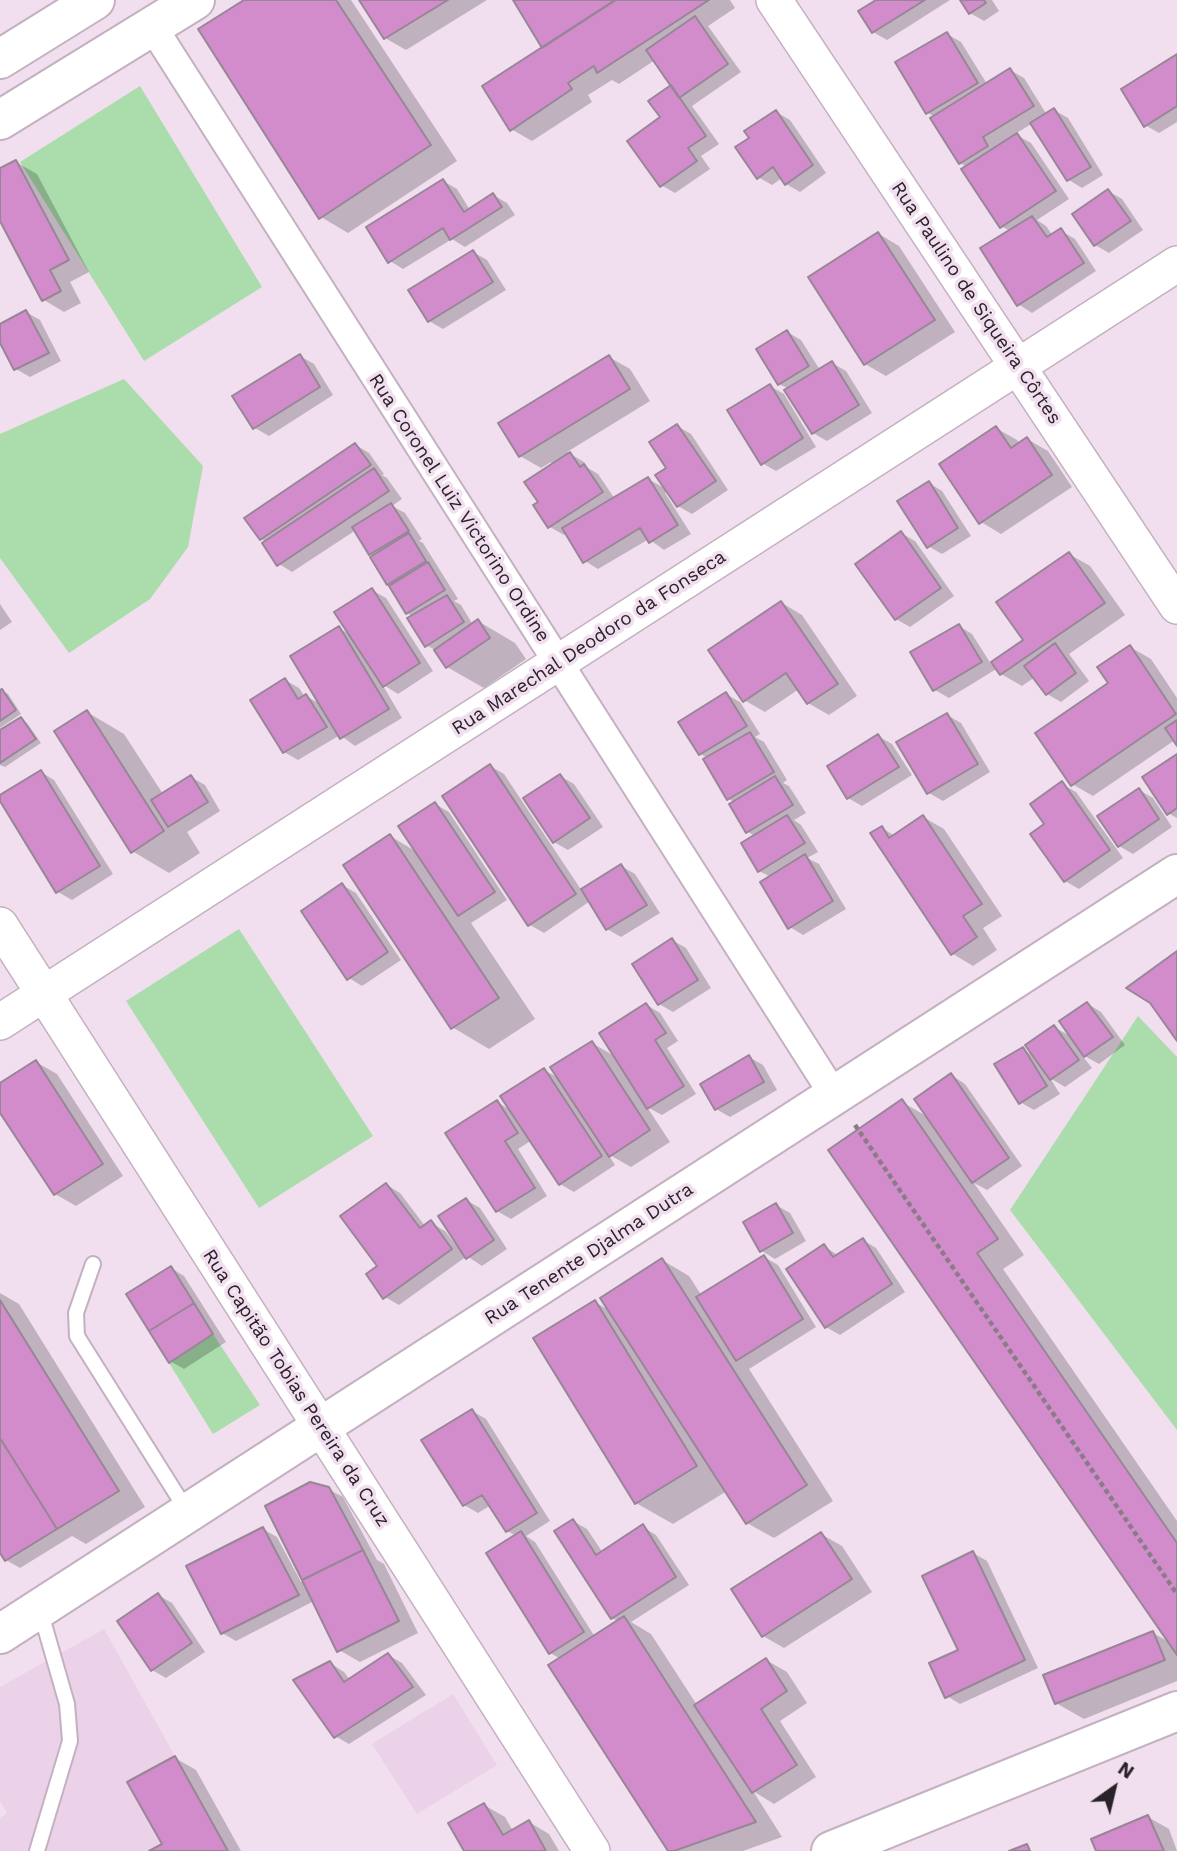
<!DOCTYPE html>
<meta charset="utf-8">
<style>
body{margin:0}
#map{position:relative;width:1177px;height:1851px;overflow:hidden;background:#f1deee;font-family:"Work Sans",sans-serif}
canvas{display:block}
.north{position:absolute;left:1079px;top:1753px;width:70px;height:70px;-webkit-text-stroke:5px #f1deee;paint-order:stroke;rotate:34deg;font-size:19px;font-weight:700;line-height:28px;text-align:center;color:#292229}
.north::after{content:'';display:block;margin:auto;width:24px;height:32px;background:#292229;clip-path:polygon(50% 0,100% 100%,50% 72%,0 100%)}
</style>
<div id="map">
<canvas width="1177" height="1851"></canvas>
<div class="north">N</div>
</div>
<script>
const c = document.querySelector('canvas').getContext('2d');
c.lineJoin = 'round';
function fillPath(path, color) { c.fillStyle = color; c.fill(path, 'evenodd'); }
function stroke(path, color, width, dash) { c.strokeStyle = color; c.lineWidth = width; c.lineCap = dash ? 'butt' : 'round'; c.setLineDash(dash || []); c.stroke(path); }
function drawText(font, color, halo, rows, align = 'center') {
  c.font = font + ' "Work Sans",sans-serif'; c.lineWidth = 7; c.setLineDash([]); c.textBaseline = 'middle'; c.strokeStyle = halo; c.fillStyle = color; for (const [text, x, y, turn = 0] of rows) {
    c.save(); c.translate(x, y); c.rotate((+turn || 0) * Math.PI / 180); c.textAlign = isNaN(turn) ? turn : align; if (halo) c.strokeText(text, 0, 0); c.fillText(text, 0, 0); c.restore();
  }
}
const built = new Path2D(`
 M104 1629 228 1851H0V1818L7 1813 0 1801V1687Z
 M453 1694 497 1765 417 1814 372 1744Z`);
const green = new Path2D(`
 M140 86 262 287 144 361 20 162Z
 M124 379 203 466 188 547 150 599 69 653 0 558V434Z
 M239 929 373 1136 259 1208 126 1001Z
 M1138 1016 1177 1057V1430L1010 1210Z
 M213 1334 260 1405 213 1434 169 1363Z`);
const shadow = new Path2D(`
 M248 0H351L457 161 348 233 321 217Z
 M361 0H487L406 50 385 38Z
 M515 0H730L735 8 708 26 741 72 692 106 719 144 701 156 710 169 675 193 661 185 662 118 674 86 655 60 619 84 612 80 588 95 592 102 532 141 511 129 545 48Z
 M879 0H950L887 40 873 32Z
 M962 0H992L999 11 984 21 970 13Z
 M947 34 961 42 987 84 1010 70 1024 78 1047 115 1054 110 1068 118 1103 175 1082 188 1069 180 1033 123 1015 134 1031 143 1069 199 1037 220 1046 226 1053 236 1061 231 1075 239 1096 271 1032 313 1018 304 1010 231 1001 226 967 167 960 163 935 117 928 113Z
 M1177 56V122L1159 133 1145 125Z
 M776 112 790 120 826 173 800 192 786 184 782 178 772 185 758 177 751 138Z
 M16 162 37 174 89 272 70 282 81 303 64 312 44 300 0 218V169Z
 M443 181 457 189 470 210 493 195 507 203 515 215 465 247 452 239 403 269 390 261Z
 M1108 191 1122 199 1143 230 1109 253 1095 245Z
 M879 234 899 246 955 332 886 376 865 364Z
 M473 252 487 260 506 290 443 329 429 321Z
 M26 312 40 320 61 361 30 377 16 369 0 339V325Z
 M787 332 801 340 820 370 832 363 846 371 872 413 827 441 813 433 789 389 779 384Z
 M300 356 314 364 333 395 269 436 255 428Z
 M609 357 630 369 650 401 567 452 584 462 588 468 598 474 615 499 648 479 668 490V469L677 426 691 434 728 490 692 514 678 506 668 491 665 493 691 534 664 550 649 539 598 569 585 561 567 533 564 535 550 527 541 502 553 465 551 462 541 468 520 456Z
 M770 386 784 394 816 447 776 471 762 463Z
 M996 428 1017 440 1020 444 1027 439 1048 451 1072 487 1001 534 981 522Z
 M356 445 369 453 384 474 382 475 387 478 402 499 392 506 405 513 422 539 419 541 423 543 458 599 454 601 461 605 473 625 478 621 515 643 526 659 484 688 447 667 437 651 426 645 414 617 407 613 392 586 388 584 375 556 371 554 356 530 292 572 279 564 266 542 261 539Z
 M929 483 942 491 971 536 942 554 928 546Z
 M901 533 915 541 954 596 910 627 896 619Z
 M1069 554 1090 566 1125 615 1069 654 1089 681 1061 702 1047 694 1035 677 1022 686 1001 674 998 668 949 698 935 690 959 626 972 634 991 664 1025 640Z
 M372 590 386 598 433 671 398 694 382 684 402 718 355 746 340 735 298 760 284 752 285 680 299 688 305 697 306 696 322 705 339 628 352 636Z
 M782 603 802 615 857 696 829 715 808 703 799 689 765 712 744 700Z
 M0 604 12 622 0 630Z
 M1130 647 1151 659 1177 698V743L1175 740 1093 796 1072 784 1110 684Z
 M2 691 8 694 21 714 0 728V692Z
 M726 694 740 702 760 734 755 737 764 742 787 780 783 783 789 786 806 813 794 820 801 825 818 852 807 858 819 864 846 909 803 935 790 927 771 877 759 871 755 836 748 832 735 802 728 799 708 758 700 754Z
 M87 712 124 734 163 794 191 777 205 785 220 811 187 832 200 853 169 873 132 851Z
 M947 715 961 723 990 772 943 801 929 793Z
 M21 719 27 723 41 743 5 767 0 765V733Z
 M878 736 892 744 912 775 862 806 848 798Z
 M1177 756V818L1168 813Z
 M490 766 504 774 582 891 621 866 635 874 660 913 621 937 607 929 590 901 544 933 530 925Z
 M41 772 54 780 113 874 72 900 58 892 0 798Z
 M560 776 574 784 603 827 568 850 554 842Z
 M1062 784 1076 792 1123 858 1079 889 1065 881 1047 825Z
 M1139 790 1153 798 1172 827 1133 854 1119 846Z
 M435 804 449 812 507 900 471 923 535 1019 489 1049 452 1027 390 836 417 852Z
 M923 817 944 829 1002 916 983 928 997 950 973 966 953 954 882 828 895 836Z
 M342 885 356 893 401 960 362 986 349 978Z
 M672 940 686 948 711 988 673 1012 659 1004Z
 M1088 1004 1101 1012 1125 1045 1099 1064 1081 1054 1092 1068 1065 1087 1050 1078 1060 1094 1034 1110 1020 1102 1023 1049 1036 1057 1054 1027 1072 1037Z
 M647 1005 660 1013 678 1041 667 1048 696 1094 662 1115 647 1107 670 1142 631 1167 608 1154 615 1165 574 1192 560 1184 532 1140 518 1149 547 1196 511 1219 497 1211V1102L512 1111 544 1070 560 1079 592 1043 616 1057Z
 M749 1057 763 1065 777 1090 730 1117 716 1109Z
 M36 1062 57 1074 123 1176 76 1206 55 1194 0 1110V1085Z
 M951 1075 965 1084 1022 1166 987 1190 974 1183 1024 1255 1003 1269 1177 1521V1681L1084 1719 1056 1703 1153 1633 1171 1643 831 1150 902 1102 928 1117Z
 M387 1185 400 1193 425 1226 431 1223 445 1231 456 1245 458 1243 466 1200 480 1208 507 1249 482 1266 467 1256 399 1305 385 1297 380 1266Z
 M776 1205 790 1213 806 1241 775 1259 762 1251Z
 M863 1240 876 1248 905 1292 840 1335 826 1327 824 1246 839 1256Z
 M764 1257 778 1265 816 1327 749 1369 833 1501 774 1538 747 1523 727 1491 673 1524 636 1503 595 1302 610 1311 662 1260 689 1276 702 1296Z
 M171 1268 184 1276 226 1342 184 1369 170 1361Z
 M0 1293 19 1304 145 1507 86 1544 72 1536 20 1568 6 1560 0 1550Z
 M472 1411 486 1419 550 1521 526 1536 535 1542 595 1637 619 1622 612 1618 573 1521 587 1529 603 1553 643 1527 656 1535 689 1585 631 1622 651 1634 697 1705 766 1660 787 1672 807 1703 780 1721 816 1777 774 1804 753 1791 782 1837 743 1851H670L561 1659 550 1653 517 1536 507 1531 491 1505 478 1513 464 1505Z
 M328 1489 343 1497 377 1560 384 1564 418 1633 360 1662 339 1650 314 1601 236 1641 222 1633 263 1529 277 1537 301 1582 304 1580Z
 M821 1534 842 1546 872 1592 784 1648 763 1636Z
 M973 1553 987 1561 1038 1668 960 1704 947 1696 960 1651Z
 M158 1595 172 1603 205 1652 166 1678 152 1670Z
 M388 1655 402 1663 426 1695 349 1744 335 1736 330 1663 344 1672 350 1680Z
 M175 1758 196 1770 241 1851H152L164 1844Z
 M484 1805 505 1817 513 1831 529 1822 549 1834 559 1851H466Z
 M1148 1817 1169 1829 1177 1851H1098Z`);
const building = new Path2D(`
 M244 0H336L431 145 319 219 198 29Z
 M359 0H448L384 39Z
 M513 0H616L542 48Z
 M615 0H709L597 73 594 66 568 83 572 89 510 131 482 86Z
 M876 0H925L872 33 858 11Z
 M960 0H984L986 3 969 14Z
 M695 16 728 64 679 98 646 50Z
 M947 32 978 83 926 114 895 62Z
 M1177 54V106L1144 127 1121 89Z
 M1010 68 1034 106 983 137 988 146 959 164 930 118Z
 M671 85 706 136 688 148 697 161 660 187 627 141 660 117 648 101Z
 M1054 108 1091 167 1067 181 1030 123Z
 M776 110 813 165 785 185 773 167 757 179 735 147 749 138 744 131Z
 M1017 133 1056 191 1000 228 961 169Z
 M16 160 69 260 50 270 61 291 42 301 0 221V168Z
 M443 179 464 212 493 193 502 207 450 240 443 228 388 263 366 227Z
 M1108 189 1131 221 1094 246 1072 214Z
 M1032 216 1047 237 1061 228 1084 263 1017 306 980 248Z
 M878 232 935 320 864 365 808 277Z
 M473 250 493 282 428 322 408 290Z
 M26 310 49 353 14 370 0 343V324Z
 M787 330 809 366 778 385 756 349Z
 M300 354 320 387 253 429 232 396Z
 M609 355 630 389 519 457 498 423Z
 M832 361 859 405 812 434 784 390Z
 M770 384 803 438 761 465 727 410Z
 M677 424 716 481 677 507 655 475 666 468 649 442Z
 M996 426 1011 448 1027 437 1052 475 979 524 939 464Z
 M355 443 371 465 260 540 244 518Z
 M570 452 580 467 584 464 603 492 548 528 533 505 538 502 524 482Z
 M374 468 389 491 277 566 262 543Z
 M648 477 678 525 649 543 640 528 583 563 562 528Z
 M929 481 958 528 927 548 897 501Z
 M391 503 409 531 369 555 352 527Z
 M901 531 941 588 895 620 855 564Z
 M409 533 426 561 387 585 370 557Z
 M1069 552 1105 603 1000 675 991 662 1023 640 996 602Z
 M428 562 445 590 406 614 389 586Z
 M372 588 420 663 383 687 334 612Z
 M447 595 464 622 425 647 407 618Z
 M781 601 838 684 807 704 786 673 743 702 708 650Z
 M478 619 490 638 446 668 434 650Z
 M959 624 982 662 933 691 910 652Z
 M339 626 389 709 340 739 290 656Z
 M1055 643 1076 673 1046 695 1024 666Z
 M1130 645 1176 714 1071 786 1035 733 1108 683 1097 667Z
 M285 678 298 699 306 694 327 727 283 753 250 700Z
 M2 689 16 710 0 721V690Z
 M726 692 747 726 699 755 678 722Z
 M87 710 164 831 131 853 54 731Z
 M947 713 978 764 927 794 896 742Z
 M21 717 36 739 0 763V730Z
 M1177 720V746L1165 728Z
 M750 732 774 772 727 800 703 759Z
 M878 734 899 767 847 799 827 766Z
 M1177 754V808L1167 815 1142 777Z
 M490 764 576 894 528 926 442 796Z
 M41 770 100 866 56 893 0 801V795Z
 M560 774 590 818 553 843 523 798Z
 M191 775 208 802 168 827 151 800Z
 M775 776 793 805 746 833 729 804Z
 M1062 781 1110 850 1064 882 1030 834 1044 824 1030 804Z
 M1139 788 1159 819 1118 847 1097 816Z
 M435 802 495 892 458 916 398 826Z
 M787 815 805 843 758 872 741 843Z
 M923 815 982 904 963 916 977 937 951 955 870 833 882 826 889 838Z
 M390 834 499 998 451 1029 343 865Z
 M805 854 833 901 788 929 760 882Z
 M621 864 647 905 606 930 581 889Z
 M342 883 388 952 347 980 301 911Z
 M672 938 698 980 658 1005 632 964Z
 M1177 951V1041L1150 1003 1126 988Z
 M1087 1002 1113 1037 1084 1057 1059 1021Z
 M646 1003 666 1033 655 1040 684 1086 647 1109 599 1033Z
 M1054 1025 1079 1060 1050 1080 1025 1045Z
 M592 1041 650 1130 609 1157 550 1067Z
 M1023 1047 1047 1086 1019 1104 994 1064Z
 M749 1055 764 1082 715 1110 700 1084Z
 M36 1060 103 1164 54 1195 0 1113V1083Z
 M544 1068 602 1156 559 1185 500 1096Z
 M951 1073 1009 1158 972 1183 914 1099Z
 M902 1099 998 1239 977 1253 1177 1543V1655L828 1150Z
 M497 1100 518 1133 505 1141 535 1188 496 1212 445 1133Z
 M386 1183 420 1228 431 1220 452 1249 383 1299 366 1274 377 1266 340 1216Z
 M466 1198 494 1240 466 1259 438 1216Z
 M776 1203 793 1233 760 1252 743 1222Z
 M863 1238 892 1284 825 1328 786 1269 824 1244 833 1257Z
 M764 1255 803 1319 736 1361 696 1297Z
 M662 1258 807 1485 746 1524 600 1298Z
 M171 1266 194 1303 149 1331 126 1294Z
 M0 1300 119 1491 57 1529 0 1438Z
 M595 1300 697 1466 635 1504 533 1338Z
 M194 1303 213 1334 169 1363 149 1331Z
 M472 1409 537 1513 506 1532 482 1495 463 1506 421 1440Z
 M0 1438 57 1529 5 1561 0 1553Z
 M310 1482 329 1487 363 1550 302 1580 265 1506Z
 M573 1519 596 1555 643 1524 676 1577 611 1619 554 1531Z
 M263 1527 299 1595 221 1634 186 1566Z
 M521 1531 584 1632 549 1654 486 1553Z
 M821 1532 852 1579 762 1637 731 1589Z
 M363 1550 399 1621 337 1652 302 1580Z
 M973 1551 1025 1660 945 1698 929 1663 958 1650 922 1576Z
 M158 1593 192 1643 151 1671 117 1621Z
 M624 1616 756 1822 674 1851H668L548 1665Z
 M1153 1631 1165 1660 1055 1704 1043 1675Z
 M388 1653 413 1687 334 1738 293 1680 330 1661 344 1682Z
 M766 1658 787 1691 761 1709 797 1765 752 1793 694 1705Z
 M175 1756 228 1851H149L162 1844 127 1782Z
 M484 1803 503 1835 529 1820 546 1851H464L448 1823Z
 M1148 1815 1164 1851H1096L1091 1839Z
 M1027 1844 1030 1851H1009Z`);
const path = new Path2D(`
 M855 1125 1177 1594`);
const service = new Path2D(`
 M93 1264 76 1313 77 1336 187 1511
 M37 1851 70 1741 67 1704 40 1610`);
const minor = new Path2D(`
 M152 26 834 1095`);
const tertiary = new Path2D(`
 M774 0 1177 606
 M0 925 592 1851
 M0 1022 1177 264`);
const secondary = new Path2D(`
 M0 1634 1177 874
 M831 1851 1177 1711`);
const primary = new Path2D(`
 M0 59 95 0
 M0 120 195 0`);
const streetNames = [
 ["Rua Paulino de Siqueira Côrtes",976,303,56],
 ["Rua Coronel Luiz Victorino Ordine",459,508,57],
 ["Rua Marechal Deodoro da Fonseca",589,643,-33],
 ["Rua Tenente Djalma Dutra",589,1254,-33],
 ["Rua Capitão Tobias Pereira da Cruz",296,1388,57]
];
fillPath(built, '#ebd2e8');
fillPath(green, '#aaddab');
fillPath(shadow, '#0003');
fillPath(building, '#d28ccc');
stroke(building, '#978695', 2);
stroke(service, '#c3b1c1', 18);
stroke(minor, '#c3b1c1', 32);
stroke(tertiary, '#c3b1c1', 38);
stroke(secondary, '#c3b1c1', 42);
stroke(primary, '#c3b1c1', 42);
stroke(path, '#897c87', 4.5, [5, 3.5]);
stroke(service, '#fff', 14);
stroke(minor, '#fff', 28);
stroke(tertiary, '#fff', 35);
stroke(secondary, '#fff', 38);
stroke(primary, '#fff', 38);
drawText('19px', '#292229', '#f1deee', streetNames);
</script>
